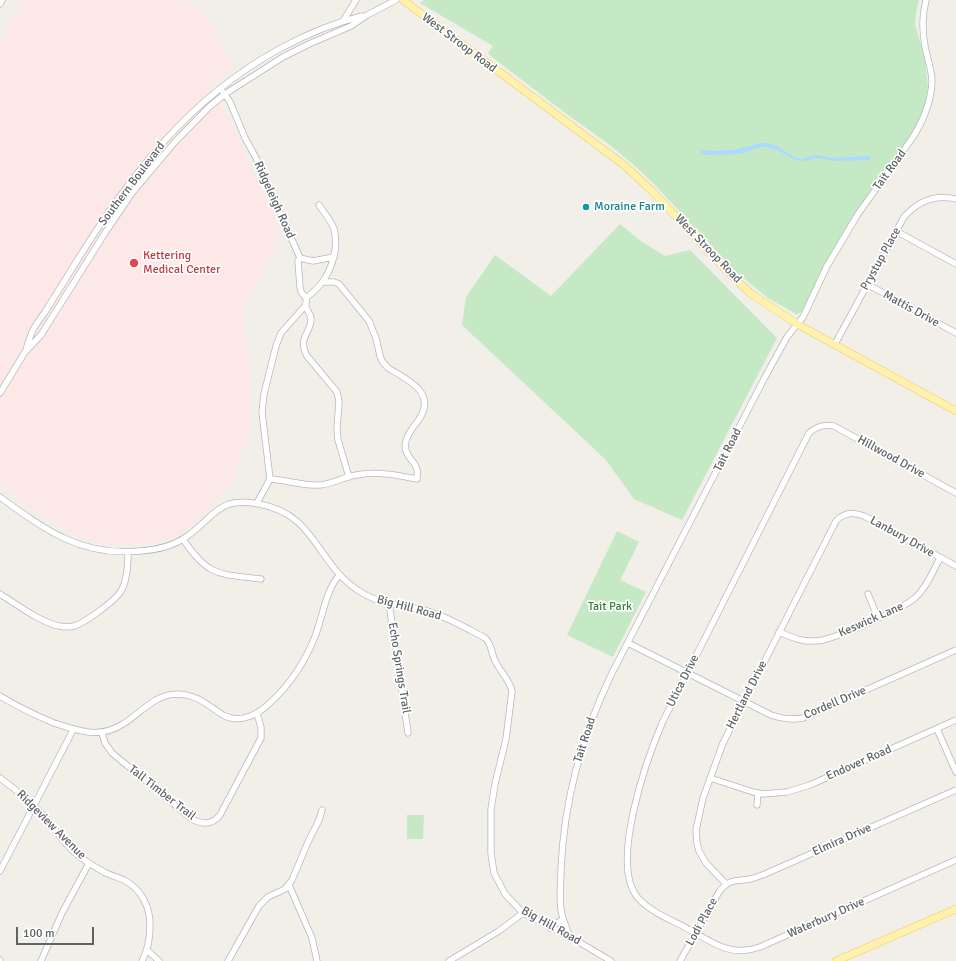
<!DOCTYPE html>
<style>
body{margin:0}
#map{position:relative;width:956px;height:961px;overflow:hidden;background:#f1efe8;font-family:Signika,sans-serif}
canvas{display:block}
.scale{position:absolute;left:16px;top:927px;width:78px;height:18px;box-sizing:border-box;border:2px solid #5f6368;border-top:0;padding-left:5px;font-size:12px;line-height:14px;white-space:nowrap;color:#5f6368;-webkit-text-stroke:3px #fff;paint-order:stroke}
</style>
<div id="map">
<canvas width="956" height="961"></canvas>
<div class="scale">100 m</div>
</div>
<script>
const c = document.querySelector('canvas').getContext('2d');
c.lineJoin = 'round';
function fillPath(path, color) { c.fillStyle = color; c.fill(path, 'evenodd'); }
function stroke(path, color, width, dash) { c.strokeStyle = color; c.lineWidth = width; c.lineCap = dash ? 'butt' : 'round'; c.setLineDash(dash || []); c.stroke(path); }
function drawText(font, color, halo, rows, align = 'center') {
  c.font = font + ' Signika,sans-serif'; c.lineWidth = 3.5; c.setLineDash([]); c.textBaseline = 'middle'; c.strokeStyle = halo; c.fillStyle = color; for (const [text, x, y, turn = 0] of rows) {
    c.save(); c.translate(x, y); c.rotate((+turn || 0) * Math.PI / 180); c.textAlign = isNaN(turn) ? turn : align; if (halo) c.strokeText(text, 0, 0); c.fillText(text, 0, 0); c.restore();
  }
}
const medical = new Path2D(`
 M21 0H177L201 10 235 68 224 74 208 87 221 106 233 129 278 225V238L273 251 248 298 243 316 251 372V426L234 476 213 504 191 527 175 537 148 544 100 543 73 534 21 500 0 482V43L6 35Z`);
const green = new Path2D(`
 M424 0H919L916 13 915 24 924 55 928 86 926 100 921 116 913 133 843 232 819 277 803 310 800 313 796 314 768 298 735 271 652 182 628 160 611 146 564 112 492 57 488 53 493 46 420 3Z
 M620 224 642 242 665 256 690 250 777 338 682 520 634 499 606 460 462 325 466 297 495 255 551 296Z
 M617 531 639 542 620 580 646 592 613 657 567 635Z
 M407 815H424L423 839H407Z`);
const water = new Path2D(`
 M760 143H766L777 146 792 156 801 159 815 155 832 158 868 156H871V158L869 160 833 161 819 158 801 161 793 159 781 152 767 147H760L740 154 705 155 701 152 704 150C725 153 741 149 760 143Z`);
const minor = new Path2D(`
 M0 4 2 0
 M343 21 356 0
 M223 92 230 102 245 138 256 158 300 258 313 261 334 257
 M896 231 956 264
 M300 258 298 261 300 287 301 292 306 298
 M867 284 956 333
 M306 298C307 301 305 304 306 307 307 312 311 313 311 319 311 334 297 337 307 356L337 392 339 401 337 429 338 440 349 477
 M306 298C323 285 331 272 335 251 336 243 336 237 334 229 331 220 324 213 319 205
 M835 344 904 217C918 201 935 194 956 199
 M26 350C28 343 30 336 33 330 36 324 41 318 45 312 55 296 65 280 75 264 129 176 189 98 281 48 307 34 334 23 362 16
 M0 393 25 352 41 335 105 233 132 193 174 143 209 107 225 94 283 57 309 44 351 26 367 15 396 0
 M270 479C286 480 304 486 320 485 332 484 344 477 356 475 377 471 396 475 417 479 417 476 418 473 417 470 416 461 405 458 405 445 406 436 412 428 418 421 438 393 408 380 388 368L382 361 380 356 376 338 369 321 339 284 334 282H323
 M956 493 834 426C824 424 817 426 809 433L663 721C647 758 609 864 638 898 650 912 674 921 690 930 715 944 731 957 760 947L956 860
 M0 497C45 530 82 557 140 551 155 550 173 546 186 537 214 518 217 496 259 504 315 514 316 561 356 589 380 606 401 604 427 611 448 617 466 628 485 638 491 643 491 651 494 658 498 670 509 678 512 691L506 739 495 784 491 809V853L494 873 505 894 523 913 579 942 611 961
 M257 503 270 479 262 412 264 394 276 346 281 333 305 306
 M183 539C208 577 219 574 261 579
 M0 594C16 604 42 623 59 626 64 627 70 627 74 626 85 623 116 600 121 591 127 581 128 565 128 552
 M868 594 878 618
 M389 603 408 733
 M779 632C791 637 802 642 815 641 832 641 903 609 916 597 927 587 933 571 940 558
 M628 643 771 715C782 719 791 720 803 718L956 650
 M0 696C18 707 35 715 54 723 78 731 100 739 123 724 141 713 155 694 177 694 199 695 207 705 223 715 241 725 260 713 272 701 290 684 305 661 314 639 322 621 326 587 340 575
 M937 729 956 772
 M102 733 105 743 112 753 192 819C203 825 212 825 220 815L261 738V727L257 714
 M0 778C15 789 31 802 44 816 54 827 62 841 73 851 83 860 93 866 104 872 110 875 117 877 124 880 141 889 150 906 150 925 150 937 148 950 142 961
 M710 778 753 792 763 794 787 792 810 785 956 720
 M757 805 758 793
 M0 871 73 730
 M726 884 706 863 699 851 697 843 696 830 703 798 723 743 836 521C844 512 854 512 864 516L956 566
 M289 885 312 938 317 961
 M550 928 563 919
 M570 938C567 928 562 919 561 909 559 896 561 882 561 869 564 801 582 735 612 673L765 377 787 337 803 317 827 266 858 214 913 137C923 121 931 102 932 82 932 70 927 58 925 46 922 30 922 15 926 0
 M147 950 159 961
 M0 960V961
 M41 961 62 913 89 863
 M228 961 259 906 268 897 285 889 292 880 308 842 319 820 322 810
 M449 961 499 931 523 913
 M680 961 719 892C730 878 735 882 750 879 755 878 760 876 765 874L956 790`);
const major = new Path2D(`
 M403 0 624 165 653 192 726 270 750 293 797 324 956 411
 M836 961 956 909`);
const markers = [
 [586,207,4,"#0f9aa8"],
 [134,263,5,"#e0444e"]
];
const streetNames = [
 ["West Stroop Road",459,43,37],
 ["Tait Road",890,170,-54],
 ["Southern Boulevard",132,184,-53],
 ["Ridgeleigh Road",274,200,66],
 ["West Stroop Road",708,249,46],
 ["Prystup Place",881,259,-61],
 ["Mattis Drive",911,309,29],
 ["Tait Road",728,450,-63],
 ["Hillwood Drive",891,457,29],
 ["Lanbury Drive",902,537,29],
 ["Big Hill Road",409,608,15],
 ["Keswick Lane",871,620,-24],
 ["Echo Springs Trail",399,668,81],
 ["Utica Drive",683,681,-63],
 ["Hertland Drive",747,695,-63],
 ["Cordell Drive",835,703,-23],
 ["Tait Road",585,740,-72],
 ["Endover Road",859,763,-24],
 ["Tall Timber Trail",162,793,38],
 ["Ridgeview Avenue",51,825,45],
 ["Elmira Drive",842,840,-24],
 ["Waterbury Drive",826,918,-24],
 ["Lodi Place",702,922,-61],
 ["Big Hill Road",551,926,29]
];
const cultureNames = [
 ["Moraine Farm",594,207]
];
const healthNames = [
 ["Kettering",143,256],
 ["Medical Center",143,270]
];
const parkNames = [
 ["Tait Park",610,607]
];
fillPath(medical, '#fce8e6');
fillPath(green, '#c5e8c5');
fillPath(water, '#aadaff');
stroke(minor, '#b5b8bc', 7);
stroke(major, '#f2c960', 8);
stroke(minor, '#fff', 5.5);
stroke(major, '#fff2af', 7);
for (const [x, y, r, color] of markers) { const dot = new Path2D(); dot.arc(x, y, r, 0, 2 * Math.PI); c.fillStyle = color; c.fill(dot); stroke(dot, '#fff', 1.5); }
drawText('12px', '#5f6368', '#fff', streetNames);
drawText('12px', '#0d838f', '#fff', cultureNames, 'left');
drawText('12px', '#be3a42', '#fff', healthNames, 'left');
drawText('12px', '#348238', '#fff', parkNames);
</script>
